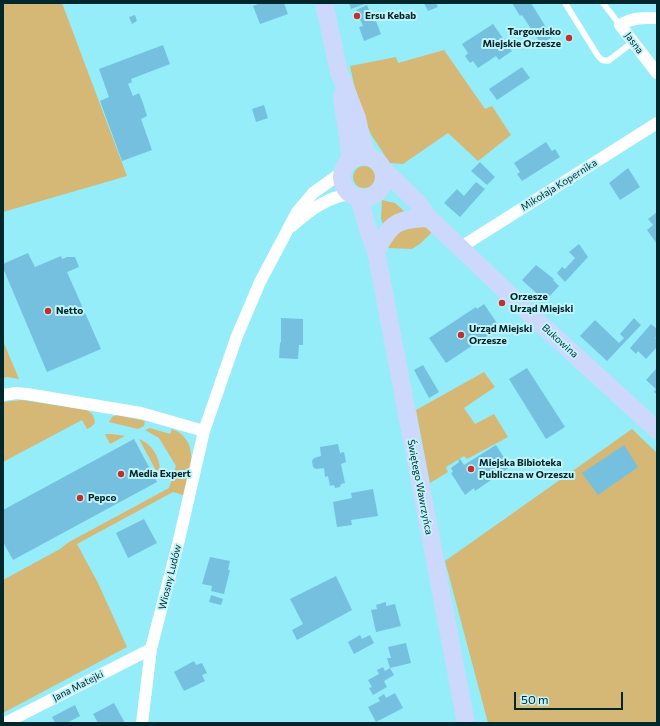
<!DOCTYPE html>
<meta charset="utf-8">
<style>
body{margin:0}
#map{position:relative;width:660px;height:726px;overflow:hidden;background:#94edf9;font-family:Commissioner,sans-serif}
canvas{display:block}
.frame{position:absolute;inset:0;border:4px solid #00272c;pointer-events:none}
.scale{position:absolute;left:514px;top:692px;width:109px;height:18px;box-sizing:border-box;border:2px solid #00272c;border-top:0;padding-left:5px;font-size:12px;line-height:14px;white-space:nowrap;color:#00272c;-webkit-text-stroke:3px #c1f3fa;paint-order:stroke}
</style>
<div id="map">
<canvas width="660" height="726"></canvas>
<div class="frame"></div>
<div class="scale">50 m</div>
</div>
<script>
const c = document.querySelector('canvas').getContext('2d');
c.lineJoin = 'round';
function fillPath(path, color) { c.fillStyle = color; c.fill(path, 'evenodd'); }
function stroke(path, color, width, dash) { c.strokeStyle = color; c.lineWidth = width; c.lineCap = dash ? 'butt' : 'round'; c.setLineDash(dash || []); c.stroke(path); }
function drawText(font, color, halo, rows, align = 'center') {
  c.font = font + ' Commissioner,sans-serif'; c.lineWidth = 4; c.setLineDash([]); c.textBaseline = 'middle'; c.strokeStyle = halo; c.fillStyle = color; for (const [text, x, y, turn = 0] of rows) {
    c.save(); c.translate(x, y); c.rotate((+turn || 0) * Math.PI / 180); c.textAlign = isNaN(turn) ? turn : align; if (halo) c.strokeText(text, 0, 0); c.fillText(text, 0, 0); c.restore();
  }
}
const green = new Path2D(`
 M3 3H62L127 176 3 212Z
 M444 50 485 109 492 106 511 135 478 161 448 133 403 164 390 163 372 136 361 115 350 66 396 57 398 63Z
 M353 177a11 11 0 1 1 22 0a11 11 0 1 1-22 0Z
 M382 200 395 203 404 211 383 224 381 219Z
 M405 226H425L434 230 421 243 412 249 386 248 390 239Z
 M3 341 19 379 7 377 3 378Z
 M484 372 495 387 464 408 475 424 494 414 508 437 467 459 464 456 446 467 448 472 430 483 416 410Z
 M22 400 87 410 93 415 95 423 91 427 87 429 82 420 3 462V402Z
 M117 415 145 421 144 426 138 429 109 422 112 417Z
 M150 428 170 434 172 429C201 440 190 472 186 496L173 492 77 544 98 583 127 647 3 713V580L60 549 69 542 169 488 176 466 159 438 145 430Z
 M632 429 657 453V723H488L445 561Z
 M105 434H112L125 436 110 444Z
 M139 439C153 444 163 462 159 476Z`);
const building = new Path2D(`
 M261 3H284L288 14 260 24 253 6Z
 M349 3H367L351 9Z
 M424 3H436L438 7 428 11Z
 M512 3H531L552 37 541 44 522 15 520 16Z
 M367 5 374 22 376 21 381 34 364 41 359 27 363 26 356 10Z
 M135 15 137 21 132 24 129 17Z
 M493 24 512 51 499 60 496 56 478 68 473 61 470 63 465 56 468 53 462 44Z
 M163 45 170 64 131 79 132 82 128 84 133 96 139 93 143 103 147 116 141 119 152 150 122 161 100 101 109 97 99 69Z
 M522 67 530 78 497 100 489 89Z
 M264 105 268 118 256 122 252 109Z
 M546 142 552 151 555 149 560 157 522 181 517 174 520 172 514 163Z
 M480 162 495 177 487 185 471 171Z
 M628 168 640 187 620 200 609 183Z
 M476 182 485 189 460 217 444 203 457 189 464 196Z
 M657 212V244L647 230 653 225 648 219Z
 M579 244 588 257 565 282 557 273 562 267 565 269 575 258 569 252Z
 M28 253 35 267 61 256 62 259 67 257H75L79 267 67 272 101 349 47 372 3 268V264Z
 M536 265 554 279 553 280 559 286 545 301 522 280Z
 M484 304 499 326 491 330 493 332 446 363 429 338 476 307 477 309Z
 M281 318 303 319V345H299L298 359 279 358 280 343 281 342Z
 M634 318 641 325 607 361 580 336 595 320 619 343 624 338 620 334Z
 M651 324 657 329V336L655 338 657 339V347L646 359 638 351 636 354 630 348Z
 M423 365 439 392 429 398 414 370Z
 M527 368 565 427 546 439 509 379Z
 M657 368V395L654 392 656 389 646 380Z
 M134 439 157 482 13 560 3 542V510Z
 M338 444 340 453 344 452 346 462 341 464 345 483 341 484 340 487 335 488 334 485 330 486 328 476 325 477 324 468 316 469 313 467 312 461 314 458 321 456 320 447Z
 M496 445 510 467 475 491 474 488 465 495 451 473 453 472 451 468 459 462 458 460 460 459 464 465Z
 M624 445 638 467 598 495 582 473Z
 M373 489 378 516 351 520 352 525 337 527 333 502 352 498 351 493Z
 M144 519 157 543 128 558 116 533Z
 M210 557 230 561 228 570H230L224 594 211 591 212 586 202 584Z
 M336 576 352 610 297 640 292 630 303 624 290 599Z
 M211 595 223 599 221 605 209 602Z
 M386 602V606L395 604 401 626 376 632 371 610 377 609 376 605Z
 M360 635 362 639 370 635 374 643 354 654 348 642Z
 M406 643 411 663 390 668 387 658H391L388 647Z
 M194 661 196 665 202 663 207 673 202 675 205 681 184 691 174 672Z
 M383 667 385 671 390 668 394 675 384 681 387 687 373 695 369 688 372 687 368 680 379 674 377 670Z
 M395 693 403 708 376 722 368 707 380 701 378 698 384 694 386 698Z
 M114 703 125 723H98L93 714Z
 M75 705 80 716 67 723H55L52 717Z`);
const lane = new Path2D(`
 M565 3 598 56 602 60 608 61 633 42
 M603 3 620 25`);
const street = new Path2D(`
 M657 18C642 18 634 17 620 25L657 73
 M292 226C309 211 328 196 352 194
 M461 247 657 123
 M3 395 16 393 27 394 141 413 204 431
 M5 723 151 649
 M142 723 151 649 179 540 204 431 237 336 260 282 297 212 313 193 344 171`);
const secondary = new Path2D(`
 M324 3 339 72 357 118 361 137 368 157
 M342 96C344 118 350 139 350 161
 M342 177a21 21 0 1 1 42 0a21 21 0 1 1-42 0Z
 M383 169 418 203 429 218 531 315 657 430
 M359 197C365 216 367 232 376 251L466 723
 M376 251C391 223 396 219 429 218`);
const markers = [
 [357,16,4,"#c0312e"],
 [569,38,4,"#c0312e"],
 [502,303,4,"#c0312e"],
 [48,311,4,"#c0312e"],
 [461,335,4,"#c0312e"],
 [471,469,4,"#c0312e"],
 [121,474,4,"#c0312e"],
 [80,498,4,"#c0312e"]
];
const poiNames = [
 ["Ersu Kebab",365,16],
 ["Targowisko",561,32,"right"],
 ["Miejskie Orzesze",561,44,"right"],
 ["Orzesze",510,297],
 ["Urząd Miejski",510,309],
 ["Netto",56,311],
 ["Urząd Miejski",469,329],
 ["Orzesze",469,341],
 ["Miejska Bibioteka",479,463],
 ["Publiczna w Orzeszu",479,475],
 ["Media Expert",129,474],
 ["Pepco",88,498]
];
const streetNames = [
 ["Jasna",634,43,53],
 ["Mikołaja Kopernika",559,185,-32],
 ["Bukowina",560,341,42],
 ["Świętego Wawrzyńca",420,487,79],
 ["Wiosny Ludów",170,577,-76],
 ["Jana Matejki",78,686,-27]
];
fillPath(green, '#d5b876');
fillPath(building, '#75c0df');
stroke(lane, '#fff', 6);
stroke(street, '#fff', 12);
stroke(secondary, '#cdd9fc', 18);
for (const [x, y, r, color] of markers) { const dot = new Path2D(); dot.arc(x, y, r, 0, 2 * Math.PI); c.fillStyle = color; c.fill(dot); stroke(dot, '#c1f3fa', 1.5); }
drawText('bold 10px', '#00272c', '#c1f3fa', poiNames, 'left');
drawText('10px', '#00272c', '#c1f3fa', streetNames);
</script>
